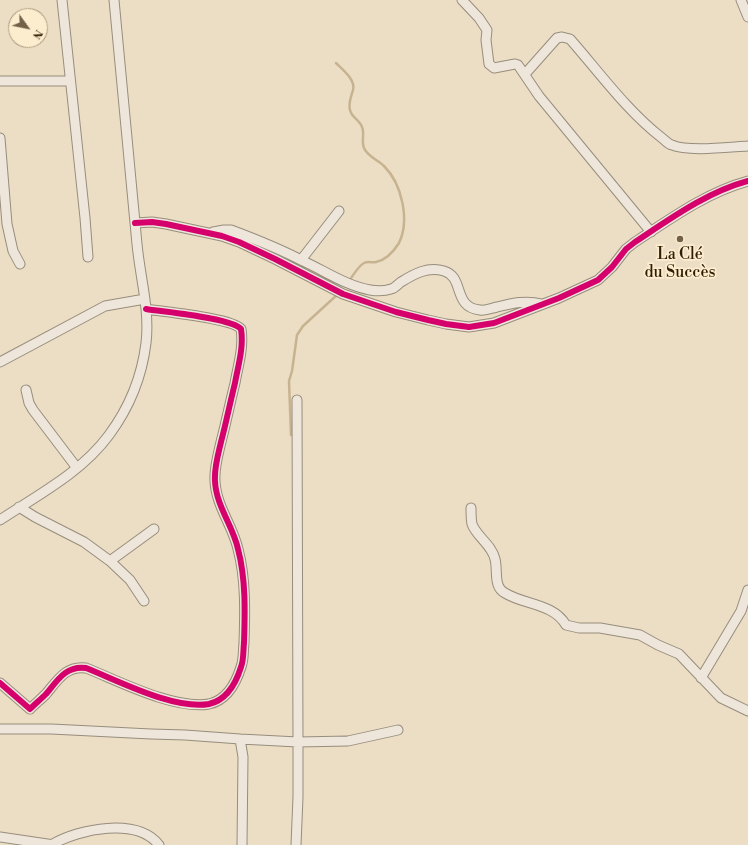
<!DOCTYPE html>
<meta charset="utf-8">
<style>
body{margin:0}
#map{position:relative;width:748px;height:845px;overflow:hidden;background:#ecdec5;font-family:"Libre Bodoni",serif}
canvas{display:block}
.north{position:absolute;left:8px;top:8px;width:40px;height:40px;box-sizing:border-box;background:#fdedcf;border:1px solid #ab9a7e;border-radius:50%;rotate:123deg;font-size:11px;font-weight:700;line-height:16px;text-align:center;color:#301e04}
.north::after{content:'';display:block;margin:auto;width:14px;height:18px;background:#726148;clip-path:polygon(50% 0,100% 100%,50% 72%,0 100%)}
</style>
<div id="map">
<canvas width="748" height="845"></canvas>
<div class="north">N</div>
</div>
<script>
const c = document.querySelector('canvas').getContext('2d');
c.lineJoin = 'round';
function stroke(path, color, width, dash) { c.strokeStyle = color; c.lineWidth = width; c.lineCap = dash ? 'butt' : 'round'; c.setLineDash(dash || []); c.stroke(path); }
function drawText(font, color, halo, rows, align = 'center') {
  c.font = font + ' "Libre Bodoni",serif'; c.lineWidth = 3.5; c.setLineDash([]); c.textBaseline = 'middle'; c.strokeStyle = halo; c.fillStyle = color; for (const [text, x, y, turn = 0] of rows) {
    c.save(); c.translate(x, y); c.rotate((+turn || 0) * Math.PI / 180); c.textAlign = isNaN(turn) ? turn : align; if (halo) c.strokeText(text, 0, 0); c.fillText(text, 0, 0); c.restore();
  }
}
const stream = new Path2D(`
 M336 63C342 69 356 80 353 90 351 97 348 103 350 110 351 117 360 120 362 127 365 134 361 141 364 148 367 156 378 160 384 166 402 184 410 220 399 243 394 251 386 260 376 262 373 263 368 261 364 263 358 266 353 276 349 281
 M291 435 289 381 292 371 297 335 303 326 338 294`);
const minor = new Path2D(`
 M62 0 85 218 88 257
 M462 0 479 18 487 30 486 40 489 64 494 68 515 64 518 65 539 96 651 232
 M741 0 748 17
 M525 74 557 38 562 37 570 39C599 72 627 111 662 138 665 140 668 144 672 145 688 152 729 147 748 146
 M0 81H70
 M0 138 7 224 13 251 20 264
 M135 223 152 222 166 224 222 236 239 242 275 259 343 294 396 312 428 320 446 324 469 327 494 323 559 298 598 280 612 267 626 249 635 242C670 219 707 192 748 181
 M213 232 224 230H231C255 239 280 249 303 261 325 271 347 286 370 290 376 291 385 291 391 289 395 288 398 284 401 282 414 274 428 266 444 271 465 277 452 307 480 310 486 311 492 308 497 307 513 303 526 300 542 304
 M301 260 339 211
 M0 362 105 306 145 299
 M26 390 29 403 33 410 77 468
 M297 400 298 742 348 741 398 730
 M19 507 35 517 84 542 110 561 130 580 144 601
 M471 508C471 513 471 519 472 524 476 536 492 545 495 559 498 570 493 587 505 593 524 605 553 603 566 625L579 628H600L640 635 658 645 679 654 721 698 748 711
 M0 520C38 495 82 472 109 435 129 408 142 376 146 343 150 310 140 277 137 244 129 163 122 81 114 0
 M110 561 154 529
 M701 678 741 611 748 590
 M0 683 30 709C35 704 41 699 46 694 57 681 66 665 86 668 119 681 174 710 209 704 227 700 236 683 241 667 244 659 243 651 244 643 245 613 246 579 238 549 233 526 216 506 215 481 214 468 218 455 221 442 226 423 230 403 235 383 238 366 244 347 241 329 232 318 164 312 146 309
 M0 729H51L151 734 185 735 240 739 243 757 242 845
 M240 739 298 742V797L296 845
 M0 837 54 845
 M53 844C79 829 137 817 159 845`);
const cycleway = new Path2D(`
 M135 223 152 222 166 224 222 236 239 242 275 259 343 294 396 312 428 320 446 324 469 327 494 323 559 298 598 280 612 267 626 249 635 242C670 219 707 192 748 181
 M0 683 30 709C35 704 41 699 46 694 57 681 66 665 86 668 119 681 174 710 209 704 227 700 236 683 241 667 244 659 243 651 244 643 245 613 246 579 238 549 233 526 216 506 215 481 214 468 218 455 221 442 226 423 230 403 235 383 238 366 244 347 241 329 232 318 164 312 146 309`);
const markers = [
 [680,239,4,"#726148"]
];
const poiNames = [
 ["La Clé",680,255],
 ["du Succès",680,273]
];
stroke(stream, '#c7b390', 2.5);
stroke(minor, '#978d7c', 11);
stroke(minor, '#eee6da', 9);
stroke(cycleway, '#d6006c', 6);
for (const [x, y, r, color] of markers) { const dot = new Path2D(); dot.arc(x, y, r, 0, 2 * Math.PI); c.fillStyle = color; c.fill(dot); stroke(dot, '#fdedcf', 1.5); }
drawText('16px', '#301e04', '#fdedcf', poiNames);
</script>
